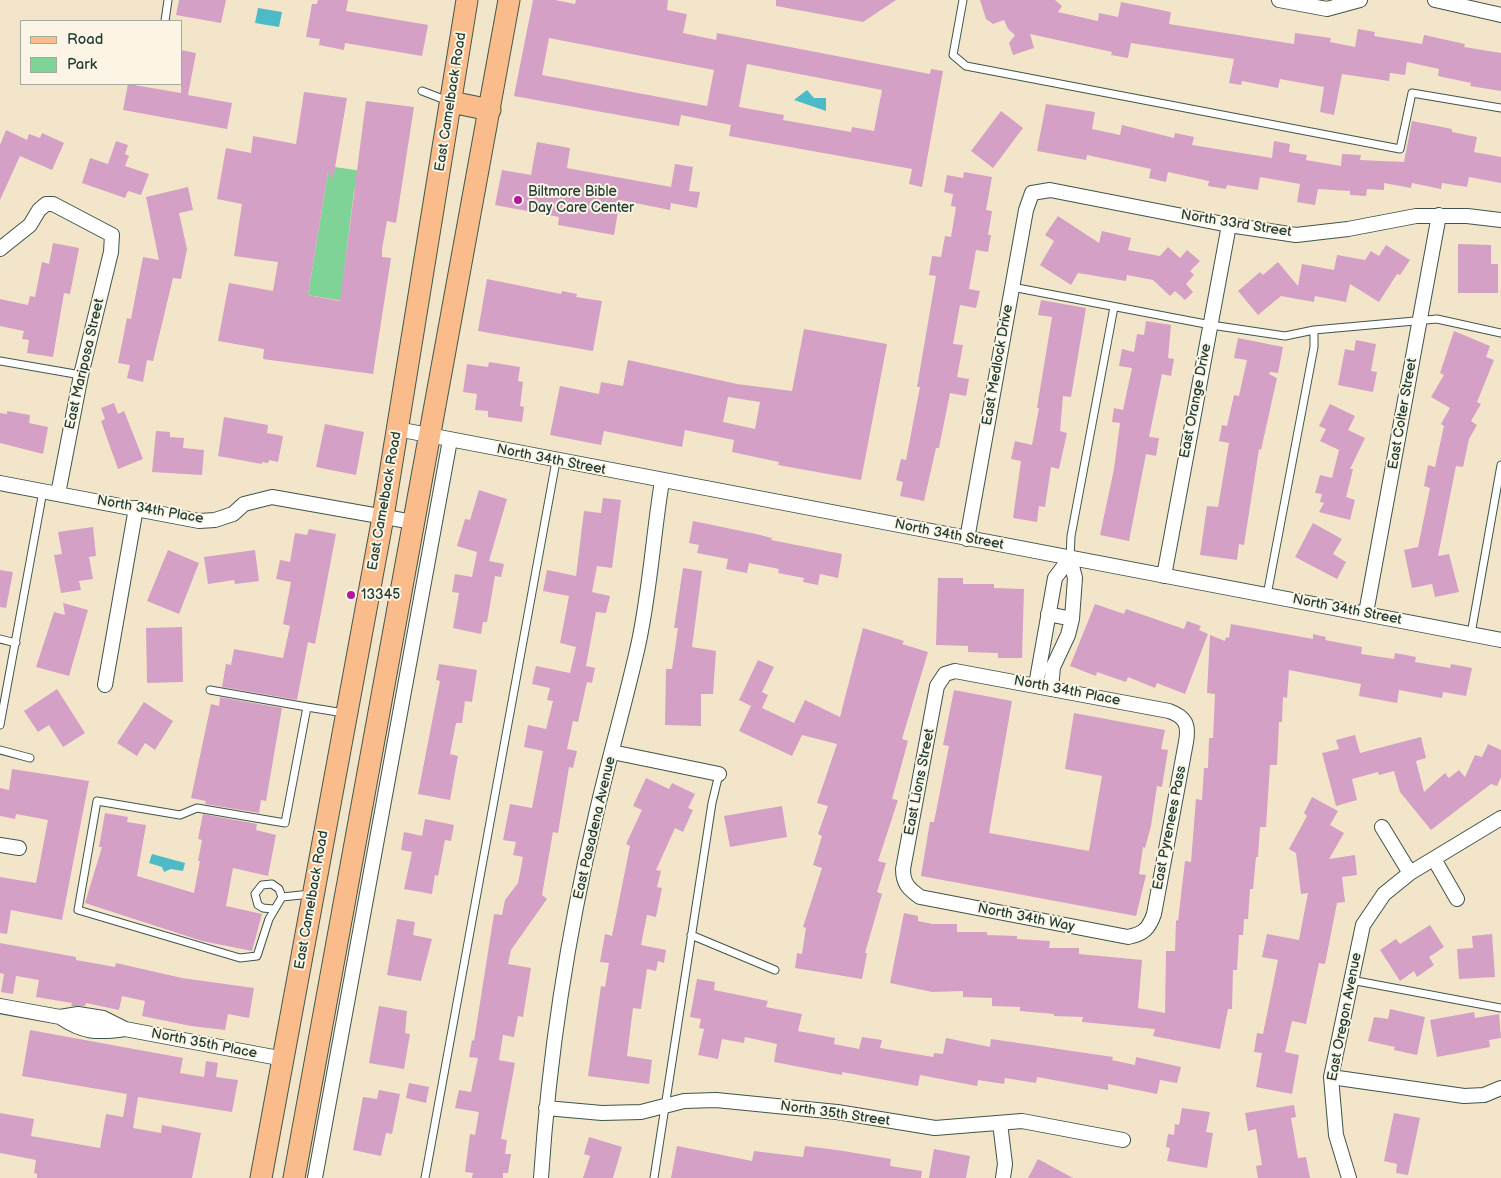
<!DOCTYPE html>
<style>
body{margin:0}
#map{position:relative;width:1501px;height:1178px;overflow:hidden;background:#f3e5ca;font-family:"Balsamiq Sans",sans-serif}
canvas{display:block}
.legend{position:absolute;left:20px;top:20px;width:162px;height:65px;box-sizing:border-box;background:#fcf5e5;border:1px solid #a4ab9e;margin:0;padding:6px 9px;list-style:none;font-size:15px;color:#1f3d34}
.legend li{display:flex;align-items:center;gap:10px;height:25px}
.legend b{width:25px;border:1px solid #a4ab9e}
</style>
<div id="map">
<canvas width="1501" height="1178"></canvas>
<ul class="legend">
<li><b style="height:6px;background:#f9bc8a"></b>Road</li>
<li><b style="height:14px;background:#7fd397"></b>Park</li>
</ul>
</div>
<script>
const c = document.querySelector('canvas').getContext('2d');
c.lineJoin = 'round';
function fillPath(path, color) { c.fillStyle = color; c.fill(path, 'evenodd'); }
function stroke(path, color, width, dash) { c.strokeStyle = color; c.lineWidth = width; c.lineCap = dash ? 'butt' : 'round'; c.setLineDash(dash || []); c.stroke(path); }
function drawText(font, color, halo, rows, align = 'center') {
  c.font = font + ' "Balsamiq Sans",sans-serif'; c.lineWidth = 4; c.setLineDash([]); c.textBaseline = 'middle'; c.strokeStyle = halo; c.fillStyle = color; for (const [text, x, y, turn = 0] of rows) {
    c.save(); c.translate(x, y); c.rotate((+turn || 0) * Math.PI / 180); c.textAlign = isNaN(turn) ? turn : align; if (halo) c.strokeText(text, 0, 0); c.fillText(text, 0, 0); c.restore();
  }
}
const green = new Path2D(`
 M335 167 369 172 354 190 343 280 349 302 308 295 328 172Z`);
const water = new Path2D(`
 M258 8 282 12 279 27 255 23Z
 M807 90 814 98H826V111L794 100Z
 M152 854 185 863 183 871 171 869 164 872 162 867 149 863Z`);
const building = new Path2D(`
 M179 0H226L221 23 176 15Z
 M318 0H348L346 11 428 25 422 56 345 43 344 50 319 45 320 39 306 37 312 4H317Z
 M533 0H555L575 4 576 0H668L667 10 687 14 683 33 716 40 717 33 930 74 931 69 943 71 922 187 909 184 912 169 729 136 731 125 681 115 679 126 514 96ZM549 38 714 70 707 106 542 75ZM747 64 882 90 874 131 852 127 851 132 783 120 784 115 739 107Z
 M776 0H896L863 22 776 6Z
 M980 0H1055L1062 6 1058 12 1098 21 1099 13 1118 17 1121 2 1171 12 1169 24 1294 44 1295 33 1331 38 1330 42 1355 47 1358 29 1375 32 1374 36 1422 44 1424 35 1465 44 1464 47 1501 53V91L1470 86 1471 83 1438 76 1439 69 1407 62 1405 75 1390 73 1389 81 1342 74 1334 115 1320 112 1324 87 1280 79 1278 88 1242 81 1241 85 1229 83 1234 59 1131 43 1128 58 1111 55 1112 52 1030 34 1034 48 1013 55 1009 43 1015 35 1008 29 1004 20 993 24 986 19Z
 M181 50 196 53 188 95 232 103 227 129 123 110 128 84 181 93Z
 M304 92 347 98 333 179 328 172 308 295 340 301 366 101 414 107 396 223 387 221 382 249V257L391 258 373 374 263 359 264 349 218 341 229 283 273 291 278 262 234 256 242 204 217 199 226 148 251 153 253 136 296 144Z
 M1046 104 1095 112 1092 129 1120 135 1122 125 1174 138 1175 133 1194 137 1192 145 1272 158 1274 141 1290 144 1289 152 1307 155 1306 160 1341 166 1342 154 1361 155 1360 160 1404 162 1412 121 1452 129V132L1477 137 1474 152 1501 157V183L1469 177 1467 187 1442 183 1441 189 1412 183 1411 188 1384 183V190L1367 189 1366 196 1350 195V191L1318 189 1315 205 1297 202 1300 184 1260 177 1258 190 1227 185 1226 189 1208 186 1209 181 1168 172 1166 182 1149 178 1151 169 1087 155 1086 160 1037 151Z
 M1001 111 1023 128 993 168 971 151Z
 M6 130 27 140 29 134 40 138 42 133 64 143 52 170 20 156 0 200V145Z
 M116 141 128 145 125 154 129 156 125 166 149 174 141 195 128 191 125 198 82 183 90 158 108 164Z
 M537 142 570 148 567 168 671 187 675 164 693 167 689 191 700 192 697 208 671 203 670 210 620 200 614 235 558 225 559 217 495 205 502 170 531 175Z
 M964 172 992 177 986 210 992 211 988 235H991L988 252 976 250 969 289 980 291 976 308 960 305 953 344 963 345 957 377 969 379 966 396 950 393 939 448H936L924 501 900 496 903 482 896 480 901 459 906 460 920 387H917L936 276 929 275 932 256 941 257 945 236 951 237 956 207 951 206 953 194 944 192 947 175 963 178Z
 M188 187 193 210 179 213 187 249 181 279 173 278 153 361 147 360 143 382 127 378 130 365 118 363 127 318 131 319 143 257 159 260 146 197Z
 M1058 216 1099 243 1102 231 1131 238 1128 250 1160 256 1168 247 1180 258 1187 250 1200 261 1190 271 1194 275 1186 284 1193 292 1185 300 1175 291 1170 296 1153 280 1127 275 1126 281 1078 273 1071 285 1040 265 1054 241 1045 235Z
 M53 243 79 248 70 294 64 293 53 357 27 353 29 340 22 339 24 331 0 326V299L28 305 30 296 35 297 42 262 49 264Z
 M1458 244 1491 245V264H1498V293H1458Z
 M1386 245 1410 260 1400 275 1397 274 1379 302 1350 284 1346 302 1315 296 1314 302 1281 296 1258 315 1238 291 1260 272 1263 275 1278 262 1298 286 1302 264 1334 270 1337 255 1365 260 1371 251 1379 256Z
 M487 279 561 294 562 291 577 294 576 297 602 301 593 351 478 331Z
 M1041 300 1086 308 1071 397 1063 396 1060 431 1067 433 1059 469 1051 467 1045 507 1039 506 1037 522 1013 518 1021 461 1011 459 1015 441 1032 445 1039 408H1037L1052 317 1038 315Z
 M1146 321 1171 325 1168 358 1174 359 1171 376 1162 374 1149 437 1159 438 1156 456 1146 454 1129 541 1100 535 1114 469 1120 423 1112 422 1114 408 1123 410 1132 368 1119 366 1122 349 1134 352 1137 334 1144 335Z
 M804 329 887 344 861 480 778 465 779 462 732 452 734 440 685 430 682 447 604 431 601 445 550 435 560 386 599 394 601 382 623 386 628 360 737 384 792 391ZM728 397 760 402 755 429 723 422Z
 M1454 331 1490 346 1486 357 1494 360 1477 402 1481 404 1471 421 1477 425 1469 439 1463 467 1456 466 1438 556 1449 554 1459 592 1435 597 1432 584 1412 588 1404 550 1418 547 1430 488 1424 486 1428 465 1435 467 1444 426 1441 424 1450 408 1431 397 1444 375 1440 373Z
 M1238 338 1283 347 1278 373 1270 372 1269 374 1277 378 1261 450 1259 449 1244 545 1239 544 1237 560 1200 555 1207 506 1218 507 1229 443 1219 441 1222 425 1227 426 1234 395 1239 396 1247 360 1234 358Z
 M1356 340 1376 344 1371 371 1377 372 1373 392 1338 385 1345 349 1354 351Z
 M489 362 520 367 518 381 523 382 520 406 524 407 522 422 488 417V411L475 410 477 394 463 392 467 364 488 367Z
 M114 403 118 414 124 411 143 459 118 469 101 421 105 419 101 408Z
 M1330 404 1355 416 1348 430 1365 438 1350 469H1353L1346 497 1355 500 1350 520 1319 512 1324 503 1320 502 1322 494 1315 493 1320 475 1332 478 1339 450 1320 441 1326 429 1319 426Z
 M7 411 30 415 29 423 48 427 43 454 0 443V413L7 414Z
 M224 417 268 425 267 433 283 436 278 462 269 460 268 463 262 462V464L218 456Z
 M325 424 364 432 356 475 316 467Z
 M156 431 170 432V437L184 438 183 448 204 450 202 475 152 472Z
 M479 490 507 499 489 561 504 564 501 577 495 576 487 622H483L481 634 453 628 459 593 452 592 455 574 472 577 477 552 457 546 465 519 470 520Z
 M603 498 621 500 612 568 597 566 592 592 610 596 606 613 596 612 586 666 595 668 592 683 587 682 578 722 573 721 567 749 577 751 573 768 569 767 558 833 553 832 542 895 547 899 511 950 508 964 531 968 523 1017 518 1016 514 1037 503 1035 499 1060 515 1063 501 1139 507 1140 505 1154H511L508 1173H503V1178H472L473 1173 465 1172 470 1134 475 1135 479 1112 455 1108 459 1090 471 1092 478 1058 469 1057 472 1040 474 1041 494 914 502 915 505 900 518 883 523 857 513 855 516 842 503 840 510 804 532 808 543 751 524 747 528 725 546 729 553 701 547 700 550 688 532 684 536 666 570 673 576 647 560 643 569 596 543 591 547 570 576 576 584 511 601 513Z
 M693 521 756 534 772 538 771 540 842 554 838 578 820 574 818 585 803 582 804 578 778 573 779 569 749 563 747 573 726 569 728 559 697 553 699 545 689 543Z
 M1313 523 1342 539 1333 554 1346 562 1337 579 1295 557Z
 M93 527 96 556 89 557 93 579 79 581 81 590 61 593 54 555 62 554 58 532Z
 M309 529 336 534 315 644 308 642 297 700 222 687 226 664 231 665 234 649 283 658 290 626 283 624 291 582 276 579 280 560 290 562 295 533 307 535Z
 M168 550 199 563 179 614 147 601Z
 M255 550 259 581 235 584 234 580 208 584 204 557Z
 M683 568 702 571 692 647 716 651 713 694H701V726L665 725 666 669H672L678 628H674Z
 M0 570 13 572 6 608 0 607Z
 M938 578H963V584H994V588L1024 589 1022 658H998V653L968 652V646L936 645Z
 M63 603 88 610 69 676 36 667 54 612 65 615Z
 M1095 604 1124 614 1126 609 1184 629 1187 621 1201 626 1199 630 1208 634 1185 694 1157 683 1155 688 1128 677 1126 682 1097 672 1096 676 1070 666Z
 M1231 624 1313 639V634L1326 637 1325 640 1362 647 1361 654 1394 659 1395 653 1416 657 1415 662 1450 668 1451 664 1472 668 1466 696 1443 692 1442 698 1399 690 1397 703 1359 696 1361 684 1289 670 1287 698 1283 697 1282 722H1279L1277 765H1270L1266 827H1260L1258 857H1256L1253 889H1250L1248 919H1244L1243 935H1239L1237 970H1233L1232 1009H1228L1220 1049 1153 1036 1155 1029 1082 1022 1083 1017 1054 1016V1014L1020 1011V1007L992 1006V998L963 997V991L932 992 890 983 904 913 918 916V921L933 924H957V932H987V935L1017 936V939L1050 941 1049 948H1079V954L1142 960 1138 1008 1165 1013 1166 951H1175L1176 920 1178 921 1185 861 1191 862 1196 799 1202 800 1204 768H1208L1209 738H1213L1215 694 1207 693 1210 635 1225 641 1226 637 1229 638Z
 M182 627 183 682 147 683 146 628Z
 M863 628 904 641 902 644 928 652 902 739 908 741 892 799 898 800 878 861 886 863 877 892 882 894 865 953H867L862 979 795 968 797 953 802 954 806 928 803 927 822 868 813 865 822 836 818 834 828 806 817 803 837 744 802 735 792 756 739 731 751 706 739 700 758 660 774 667 762 692 768 695 762 708 794 723 805 700 840 717Z
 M439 664 477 670 472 702 465 701 462 723H456L450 754 458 756 450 800 418 794 440 681 436 680Z
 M57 689 85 733 63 747 49 725 38 732 24 711Z
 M954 690 1012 701 989 833 1089 851 1102 776 1065 769 1074 713 1165 730 1161 749 1168 750 1162 787 1157 786 1151 826 1145 848 1143 847 1139 874 1146 875 1136 916 921 876 930 822H934L949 746 943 745Z
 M220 697 282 708 266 801 261 800 259 813 205 804 206 801 191 798 211 704 219 706Z
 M144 702 173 721 155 750 145 743 137 756 117 743Z
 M1355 735 1360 753 1421 737 1426 758 1416 761 1424 792 1445 773 1449 778 1459 770 1465 777 1475 755 1482 757 1488 744 1501 750V777L1497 786 1491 784 1431 830 1400 792 1394 771 1379 775 1378 772 1352 779 1357 800 1336 806 1322 753 1339 749 1336 740Z
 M12 769 89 781 62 920 11 910 7 934 0 933V877L36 883 48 820 16 814 15 819 0 816V788L9 790Z
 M646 778 669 789 672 783 695 794 688 808 693 810 683 832 675 828 656 870 661 871 657 887 662 888 656 917 647 915 641 945 666 950 664 963 658 961 656 971 647 969 641 1009 633 1008 627 1056 652 1060 649 1084 588 1076 601 986 605 987 609 963 600 962 605 934 612 936 630 846 626 844 642 810 633 806Z
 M1312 797 1338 811 1330 825 1344 833 1329 859 1355 855 1357 875 1342 877 1345 902 1337 903 1325 964 1319 963 1306 1024 1292 1021 1285 1052 1299 1055 1292 1094 1256 1087 1262 1053 1254 1052 1257 1033 1263 1034 1278 960 1262 957 1267 934 1299 940 1308 893 1301 894 1296 853 1289 849 1307 816 1304 813Z
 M782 806 787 837 730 847 724 816Z
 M105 813 128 817 127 822 146 825 137 876 194 893 200 861H198L202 840 198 839 203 814 257 824 256 830 276 835 268 876 233 868 226 906 262 914 252 951 202 941 85 903 102 847H99Z
 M425 819 454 825 451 841 445 840 438 876 435 875 432 894 404 889 412 852 401 850 404 832 422 836Z
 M397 919 415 922 413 935 432 939 421 981 387 975Z
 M1430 925 1444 947 1429 957 1434 965 1417 977 1414 971 1400 981 1380 950 1396 939 1400 944Z
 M1492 934 1495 977 1459 979 1457 949 1473 948 1472 936Z
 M0 943 76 957V960L115 967 116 963 182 978 254 988 249 1018 228 1014 225 1030 191 1026 142 1016 145 1001 122 996 119 1010 86 1003 85 1006H71L72 1003 36 997 39 980 16 976 13 994 1 992 4 974 0 973Z
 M697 979 715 982 714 990 768 1001 766 1007 802 1014 798 1031 835 1038 834 1044 859 1049 862 1037 882 1040 880 1048 933 1057 934 1053 943 1054 946 1038 990 1047 991 1039 1113 1057 1112 1060 1135 1065 1136 1057 1181 1067 1177 1083 1160 1080 1157 1094 1108 1084V1090L1037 1077 1036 1083 1005 1078 1004 1084 978 1080 977 1086 920 1075 918 1086 842 1072V1075L774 1062 777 1044 745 1037 744 1043 722 1039 718 1059 698 1055 704 1029 699 1028 701 1019 690 1017Z
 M379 1006 407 1011 405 1033 410 1034 404 1069 369 1063Z
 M1390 1009 1425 1017 1417 1055 1394 1050 1395 1047 1368 1041 1374 1017 1388 1019Z
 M1474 1012 1475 1018 1499 1014 1501 1038 1489 1040 1490 1047 1437 1057 1430 1020Z
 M30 1030 183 1058 180 1073 204 1077 206 1061 218 1063 216 1077 238 1080 232 1112 138 1097 133 1128 161 1133 162 1125 201 1133 192 1178H37V1174L34 1173 36 1160 0 1153V1113L34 1119 31 1136 100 1148 106 1114 123 1117 127 1094 22 1076Z
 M409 1083 429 1087 426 1103 406 1098Z
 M379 1090 400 1094 392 1134 386 1133 381 1156 353 1150 363 1097 377 1099Z
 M1294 1105 1296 1117 1291 1118 1298 1158 1306 1157 1310 1178H1258L1256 1166 1262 1165 1256 1129 1248 1131 1245 1113Z
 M1182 1108 1210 1112 1206 1132 1213 1133 1207 1168 1167 1161 1170 1148 1166 1147 1168 1134 1174 1135 1175 1124 1179 1125Z
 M1394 1113 1420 1118 1408 1175 1396 1173 1397 1164 1384 1161Z
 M589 1137 622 1147 613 1178H583L590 1156 584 1154Z
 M677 1146 752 1161 754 1151 803 1157 805 1146 837 1150 891 1159 890 1166 922 1171 921 1178H671Z
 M934 1149 970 1156 966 1178H929Z
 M1038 1159 1073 1178H1028Z`);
const service = new Path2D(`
 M963 0 953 55 966 66 1400 149 1412 93 1501 108
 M165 21 168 0
 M422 91 448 101
 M1012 287 1211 325 1285 336 1314 330 1437 319 1501 333
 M0 361 81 375
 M1070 558 1071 536 1114 307
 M1267 595 1314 347V330
 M1471 634 1501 465
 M0 639 16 643
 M210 690 307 707
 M0 725 43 491
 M0 750 30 758
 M311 894 282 897 269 919 257 956 240 958 78 910 97 801 180 815 197 808 285 823 307 707 344 713
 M273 909 263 908 258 905 255 894 262 885 272 884 279 889 282 897
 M691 935 775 970
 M1351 980 1501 1008
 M425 1178 556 461
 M654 1178 712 803 719 774`);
const minor = new Path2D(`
 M1279 0 1327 9 1360 0
 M1435 0 1501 15
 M0 249 30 225 39 210 46 204H53L112 235 111 252 81 375 58 494
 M397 429 1501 640
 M0 483 199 521 215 520 233 514 244 504 272 497 413 522
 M967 539 1026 210 1032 193 1050 190 1229 225 1296 235 1348 229 1416 216H1467L1501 220
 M1164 576 1229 225
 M1366 613 1439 215
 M1048 614 1072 619
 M955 671 1169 711C1186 717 1189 725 1186 742L1154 914C1149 928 1144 934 1128 937L920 897C909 889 903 884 903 869L937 686 945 674Z
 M105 685 136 508
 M1036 685 1055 578 1070 558
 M1051 688 1053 667 1068 635 1072 619 1075 578 1070 558
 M612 752 719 774
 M1382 827 1410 873
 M0 845 19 848
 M1434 859 1457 899
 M0 1006 60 1017 78 1014 103 1018 125 1029 284 1059
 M60 1017C83 1033 98 1033 125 1029
 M1331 1077 1464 1096 1484 1095 1501 1088
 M546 1108 602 1113 641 1112 684 1101 716 1100 837 1112 935 1128 1022 1121 1123 1140
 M1000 1123 1005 1164 1003 1178
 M315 1178 450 440
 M541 1178C549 1057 567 937 595 819 608 761 625 704 638 646 650 592 653 536 662 481
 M1349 1178 1336 1135 1331 1077 1363 925 1384 894 1410 873 1501 818`);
const primary = new Path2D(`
 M451 102 490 110
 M261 1178 383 517 467 0
 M294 1178 509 0`);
const markers = [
 [518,200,5,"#b5179e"],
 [351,595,5,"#b5179e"]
];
const streetNames = [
 ["East Camelback Road",451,102,-81],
 ["North 33rd Street",1236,224,9],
 ["East Mariposa Street",85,364,-77],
 ["East Medlock Drive",998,365,-80],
 ["East Orange Drive",1196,401,-79],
 ["East Colter Street",1403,414,-80],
 ["North 34th Street",551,460,11],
 ["East Camelback Road",385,501,-80],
 ["North 34th Place",150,510,10],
 ["North 34th Street",949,535,11],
 ["North 34th Street",1347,610,11],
 ["North 34th Place",1067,691,11],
 ["East Lions Street",920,782,-79],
 ["East Pasadena Avenue",595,828,-77],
 ["East Pyrenees Pass",1170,828,-79],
 ["East Camelback Road",312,900,-80],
 ["North 34th Way",1026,918,11],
 ["East Oregon Avenue",1345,1017,-79],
 ["North 35th Place",204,1044,11],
 ["North 35th Street",835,1114,8]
];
const poiNames = [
 ["Biltmore Bible",528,192],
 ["Day Care Center",528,208],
 ["13345",361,595]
];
fillPath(green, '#7fd397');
fillPath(water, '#4dbbc7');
fillPath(building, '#d5a0c6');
stroke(service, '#3f564a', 9);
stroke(minor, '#3f564a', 16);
stroke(primary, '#3f564a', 23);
stroke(service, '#fff', 7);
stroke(minor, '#fff', 14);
stroke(primary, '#f9bc8a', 21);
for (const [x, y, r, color] of markers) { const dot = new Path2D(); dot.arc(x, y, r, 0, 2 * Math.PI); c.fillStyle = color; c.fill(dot); stroke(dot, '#fcf5e5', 2); }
drawText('14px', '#1f3d34', '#fcf5e5', streetNames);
drawText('14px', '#1f3d34', '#fcf5e5', poiNames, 'left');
</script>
